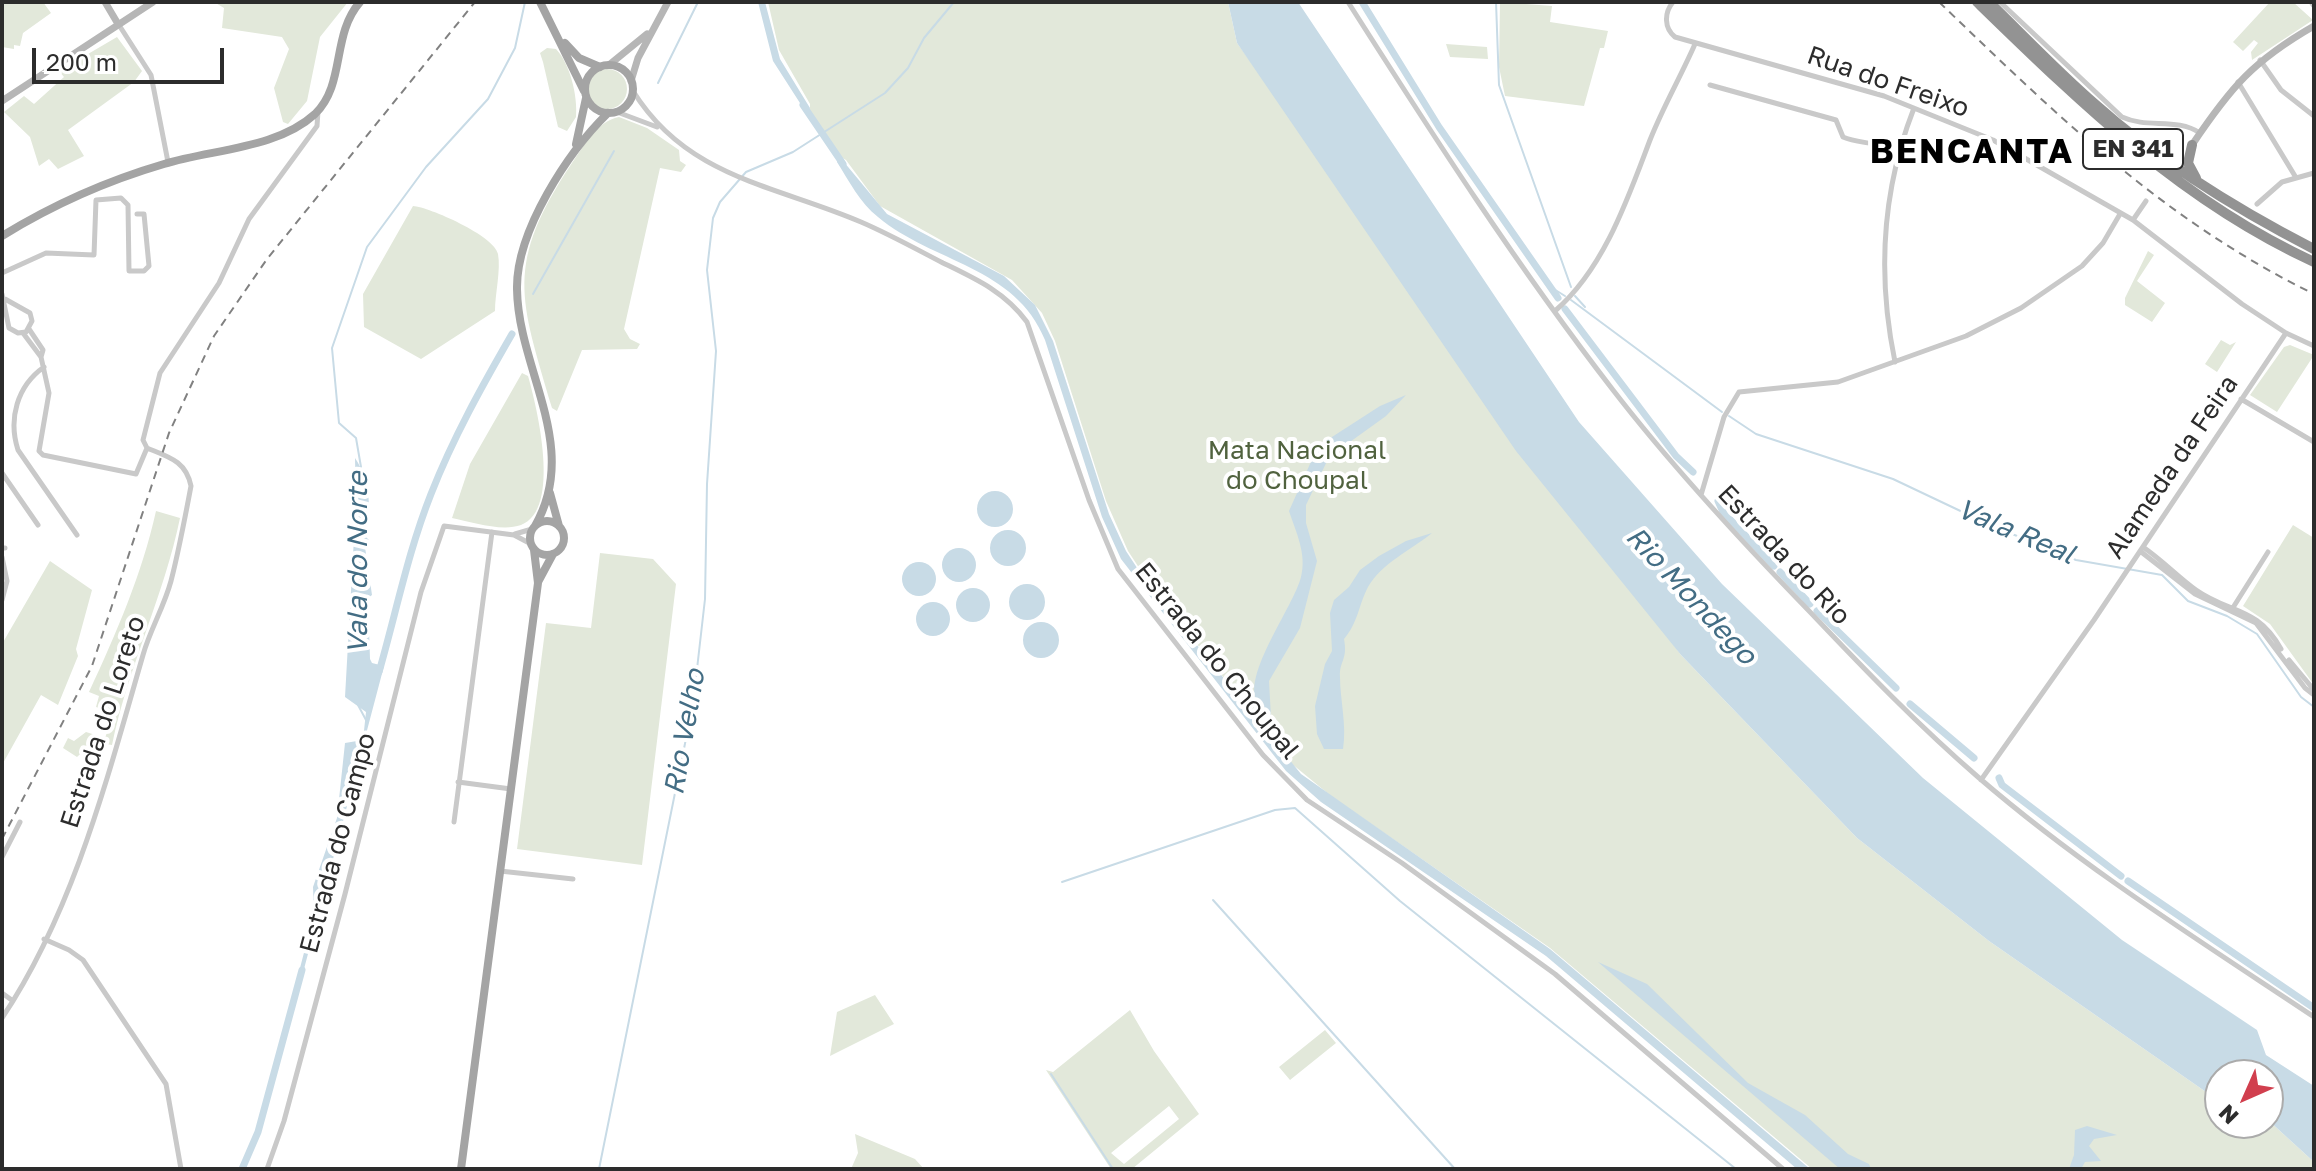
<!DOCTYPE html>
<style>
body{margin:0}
#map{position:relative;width:2316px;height:1171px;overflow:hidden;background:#fff;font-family:"Golos Text",sans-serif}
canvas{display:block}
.frame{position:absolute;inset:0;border:4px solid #2c2c2c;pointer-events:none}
.north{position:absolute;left:2204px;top:1059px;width:80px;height:80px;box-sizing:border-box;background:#fff;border:2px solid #ababab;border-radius:50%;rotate:225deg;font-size:22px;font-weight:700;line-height:32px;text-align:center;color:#2c2c2c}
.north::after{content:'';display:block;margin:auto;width:28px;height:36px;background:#d13f4e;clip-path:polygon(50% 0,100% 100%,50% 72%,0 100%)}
.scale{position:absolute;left:32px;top:48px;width:192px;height:36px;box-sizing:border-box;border:4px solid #2c2c2c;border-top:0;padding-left:10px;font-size:24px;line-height:28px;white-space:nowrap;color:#2c2c2c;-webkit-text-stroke:6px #fff;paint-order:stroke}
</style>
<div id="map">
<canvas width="2316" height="1171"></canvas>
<div class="frame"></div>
<div class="north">N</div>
<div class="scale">200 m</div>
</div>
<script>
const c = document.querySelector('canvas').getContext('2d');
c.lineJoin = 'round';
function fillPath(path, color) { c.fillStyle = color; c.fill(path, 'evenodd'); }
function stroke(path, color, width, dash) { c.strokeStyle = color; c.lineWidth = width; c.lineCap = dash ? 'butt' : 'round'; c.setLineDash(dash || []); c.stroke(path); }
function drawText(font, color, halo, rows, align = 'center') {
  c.font = font + ' "Golos Text",sans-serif'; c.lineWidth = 8; c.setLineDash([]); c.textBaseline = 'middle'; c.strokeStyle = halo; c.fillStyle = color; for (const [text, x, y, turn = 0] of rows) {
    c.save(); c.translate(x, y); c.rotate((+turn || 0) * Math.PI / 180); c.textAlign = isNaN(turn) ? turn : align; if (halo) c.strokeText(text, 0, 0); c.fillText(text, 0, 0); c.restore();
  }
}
const green = new Path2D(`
 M2 2H43L51 13 23 33 20 46 14 45V49L2 47Z
 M214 2H348L320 37 307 101 288 124 283 122 274 88 289 49 282 37 222 28 224 8Z
 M768 2H1228L1237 43 1681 655 1857 838 1989 941 2206 1092 2220 1098V1123L2268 1120 2314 1162V1169H1812L1550 948 1331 796 1292 764 1151 586 1128 551 1106 501 1055 341 1042 313 1012 280 880 206 846 160 839 156 810 111V104L779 50Z
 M1500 2 1552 6 1550 22 1608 31 1604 48H1600L1584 106 1505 96 1499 67Z
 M2270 2H2293L2313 20 2252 60 2251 52 2258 43 2254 40 2243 51 2233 42Z
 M117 37 142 71 134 82 68 130 84 156 58 169 49 159 39 166 30 137 4 112 24 96 34 104 64 77 59 71Z
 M1446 44 1487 47 1488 59 1450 57Z
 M547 48 556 49C570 64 578 96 576 117L567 131 558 127 543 62 540 53Z
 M587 89a20 20 0 1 1 40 0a20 20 0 1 1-40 0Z
 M619 117 647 128 679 150 680 161 686 165 681 172 660 168 624 329 630 339 640 344 637 349 582 350 557 411 552 408C520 298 504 265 572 163 584 146 597 121 619 117Z
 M413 206C429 207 495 236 498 254 501 270 495 294 495 311L421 359 364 327 363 294Z
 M2148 251 2154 255 2137 281 2165 303 2152 322 2125 305V298Z
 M2221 340 2230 345 2236 342 2217 372 2205 364Z
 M2290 345 2314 355 2277 412 2250 395 2284 347Z
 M522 373 528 376C537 407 562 510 521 525 502 532 471 522 452 518L470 464Z
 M156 511 180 518C164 596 128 667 112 745L93 742 77 757 63 748 68 738 74 741 86 732 105 738 114 713 96 707 99 696 89 692C116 634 142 574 156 511Z
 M2293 525 2314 538V685L2270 624 2243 606Z
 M600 553 653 559 676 584 642 865 517 849 546 623 591 628Z
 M50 561 92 590 76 649 78 656 58 705 41 695 2 765V644Z
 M875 995 894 1024 830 1056 837 1012Z
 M1130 1010 1154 1051 1199 1114 1132 1169H1111L1046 1070 1053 1072ZM1169 1106 1179 1119 1124 1164 1111 1153Z
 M1325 1030 1336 1043 1290 1080 1279 1067Z
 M855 1134 915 1159 924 1169H851L858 1153Z`);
const water = new Path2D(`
 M758 2H765L780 59 810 108 807 114 773 61Z
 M1228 2H1298L1579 422 1722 584 1923 778 2122 940 2257 1030 2266 1055 2314 1086V1162L2268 1120V1075H2220V1098L2206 1092 1989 941 1857 838 1681 655 1516 451 1237 43Z
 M839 156 887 214 1004 276 1035 305 1053 341 1109 514 1126 551 1147 583 1301 774 1550 949 1810 1169H1797L1546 956 1321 802 1286 771 1121 559 1102 517 1045 340C1015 266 933 263 878 217 860 203 849 181 837 162Z
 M1406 395 1386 416 1329 457 1306 505V523L1317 561 1300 628 1269 681 1271 717C1267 713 1260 708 1257 703 1242 674 1293 608 1301 577 1307 554 1296 532 1289 511L1318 446 1380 406Z
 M355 458C371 482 371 509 366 537L369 540 365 547 372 595 368 598 370 659 372 663 384 666 304 969 300 968 314 914 313 887 337 818 345 743 363 740 366 712 345 697 356 502Z
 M977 509a18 18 0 1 1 36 0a18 18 0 1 1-36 0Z
 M990 548a18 18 0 1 1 36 0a18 18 0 1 1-36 0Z
 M1432 533C1411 550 1382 563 1368 587 1359 604 1358 623 1344 639 1348 660 1339 661 1340 677 1340 700 1347 725 1343 749H1324L1317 734 1315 706 1325 664 1332 651 1330 613 1334 600 1349 587 1360 570 1379 556 1406 541Z
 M942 565a17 17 0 1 1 34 0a17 17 0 1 1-34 0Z
 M902 579a17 17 0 1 1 34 0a17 17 0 1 1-34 0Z
 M1009 602a18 18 0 1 1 36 0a18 18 0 1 1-36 0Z
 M956 605a17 17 0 1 1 34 0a17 17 0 1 1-34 0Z
 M916 619a17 17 0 1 1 34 0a17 17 0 1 1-34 0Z
 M1023 640a18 18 0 1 1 36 0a18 18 0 1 1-36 0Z
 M1598 962 1647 984 1748 1083 1805 1115 1848 1154 1869 1164 1871 1169H1840Z
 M2087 1126 2117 1135 2094 1139 2089 1146 2101 1161 2085 1162 2081 1169H2069L2074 1155 2075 1130Z`);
const stream = new Path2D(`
 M1496 2 1499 85 1571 287
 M658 83 698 2
 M1549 286 1565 296
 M533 294 614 151
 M1575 296 1585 307
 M1571 300 1722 412
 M1729 416 1756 434 1893 479 1990 525 2076 560 2162 575 2188 601 2227 616 2257 634 2301 697 2314 707
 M361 467 356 438 339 423 332 348 367 247 426 167 488 99 515 48 525 2
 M358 705 366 720
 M1062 882 1275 810 1295 808 1400 901 1736 1169
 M1213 900 1455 1169
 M1051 1074 1113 1169
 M599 1169 693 704 705 599 707 484 716 351 707 270 713 218 720 202 746 172 793 152 885 93 908 68 924 38 954 2`);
const canal = new Path2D(`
 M1362 2 1439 127 1558 298
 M803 105 843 164
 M1565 309 1676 456 1693 472
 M1718 501 1723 512 1774 566
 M1780 572 1810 604
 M1817 611 1896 688
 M379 672C396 613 408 552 431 494 453 438 482 386 512 334
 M1910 704 1974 758
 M1999 778 2002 785 2121 876
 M2128 881 2314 1008
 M242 1169 258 1132 302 970`);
const street = new Path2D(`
 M1348 2C1432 134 1517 266 1613 390 1674 469 1742 542 1811 613 1865 670 1919 726 1978 777 2082 867 2200 941 2314 1017
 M1673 2C1664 13 1664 28 1675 37L1884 96 1993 140 2133 220 2242 304 2286 333 2314 346
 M2000 2 2122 117C2148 129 2176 117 2200 133
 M2311 2 2314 6
 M119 25 151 75 168 162
 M2260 60 2281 90 2314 116
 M2238 82 2295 176
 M1710 85 1836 120 1843 137C1861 145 1880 140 1896 155L1885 153
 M633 91C687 178 775 185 861 222 889 234 916 249 943 263 976 279 1005 292 1027 322L1089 500 1118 569 1263 755 1307 800 1402 863 1555 974 1783 1169
 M617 112 657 127
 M2257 204 2282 182 2314 173
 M2133 220 2146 201
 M2 273 46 253 94 255 96 200 121 198 128 205 129 271H144L149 266 144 214H137
 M2 294 9 328 18 333 26 332 32 321 30 313 5 299
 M1555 311C1604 269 1628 198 1650 140 1663 107 1681 76 1695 44
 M29 329 43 350 41 357 49 393 39 451 43 455 136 474 147 448 143 440 160 373 219 283 249 219 317 126 318 111
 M23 333 41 357
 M1895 362C1877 275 1882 190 1914 108
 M44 367C17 386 8 419 18 450L77 535
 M2241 399 2314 442
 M2 473 38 525
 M1701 495 1724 417 1739 392 1838 382 1966 336 2021 308 2082 266 2103 243 2120 214
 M515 534 532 529
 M2143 547C2162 560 2178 577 2196 590 2230 614 2257 606 2281 649
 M2 548H5
 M2140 551 2195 594 2256 623 2305 688 2314 695
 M2 557 7 581 2 600
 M2234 606 2268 552
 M2289 660 2314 690
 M1981 780 2094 620 2286 333
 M458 782 511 789
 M454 822 492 532
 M2 857 20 822
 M500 871 573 879
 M44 939 69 950 83 960 166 1084 181 1169
 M2 993 13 1001
 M2 1018C74 910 107 779 143 655 150 630 164 607 171 581 179 550 185 518 191 486 186 461 169 457 147 448
 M267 1169 284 1121 345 894 421 592 444 526 514 535 531 544`);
const secondary = new Path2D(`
 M105 2 118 24
 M609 65 647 34
 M631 81 638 58 668 2
 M2 101 153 2
 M2192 145C2231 87 2253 61 2314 26`);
const primary = new Path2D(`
 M540 2 584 91
 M565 43 579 58 600 67
 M585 89a24 24 0 1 1 48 0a24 24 0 1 1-48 0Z
 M576 144 586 98
 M2 236C54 204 106 181 164 164 212 149 277 149 315 114 346 84 331 35 360 2
 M550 493 559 526
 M530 538a17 17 0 1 1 34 0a17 17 0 1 1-34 0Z
 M535 526C581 446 518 370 517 289 516 231 568 152 608 113
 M538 582 553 554
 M461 1169 538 583 534 550`);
const highway = new Path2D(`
 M1977 2C2081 103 2181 201 2314 262
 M1989 2C2024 36 2058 72 2095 104 2160 162 2236 209 2314 249
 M2192 145 2188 163 2196 178`);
const rail = new Path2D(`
 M1939 2C2059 117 2163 220 2314 294
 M2 839 92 666 169 433 214 336 267 259 475 2`);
const shields = [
 [2133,149,100]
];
const shieldNames = [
 ["EN 341",2133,149]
];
const streetNames = [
 ["Rua do Freixo",1888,82,19],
 ["Alameda da Feira",2172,467,-56],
 ["Estrada do Rio",1784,555,47],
 ["Estrada do Choupal",1217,661,51],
 ["Estrada do Loreto",103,722,-72],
 ["Estrada do Campo",338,843,-75]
];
const parkNames = [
 ["Mata Nacional",1297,451],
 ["do Choupal",1297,481]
];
const waterNames = [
 ["Vala Real",2016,532,23],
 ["Vala do Norte",358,563,-90],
 ["Rio Mondego",1691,596,47],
 ["Rio Velho",685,732,-80]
];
const districtNames = [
 ["BENCANTA",1972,152]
];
fillPath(green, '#e2e8da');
fillPath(water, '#c8dbe6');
stroke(stream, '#c8dbe6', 2);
stroke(canal, '#c8dbe6', 7);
stroke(street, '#c9c9c9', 5);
stroke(secondary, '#b6b6b6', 7);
stroke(primary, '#a4a4a4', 8);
stroke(highway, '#939393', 10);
stroke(rail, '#818181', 2, [8, 6]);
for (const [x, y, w] of shields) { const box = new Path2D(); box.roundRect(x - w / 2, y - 20, w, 40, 6); c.fillStyle = '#fff'; c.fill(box); stroke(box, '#2c2c2c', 2); }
drawText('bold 24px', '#2c2c2c', null, shieldNames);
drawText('26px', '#2c2c2c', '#fff', streetNames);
drawText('26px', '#50623e', '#fff', parkNames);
drawText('italic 28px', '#436d84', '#fff', waterNames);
c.letterSpacing = '2px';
drawText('bold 34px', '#000', '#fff', districtNames);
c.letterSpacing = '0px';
</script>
